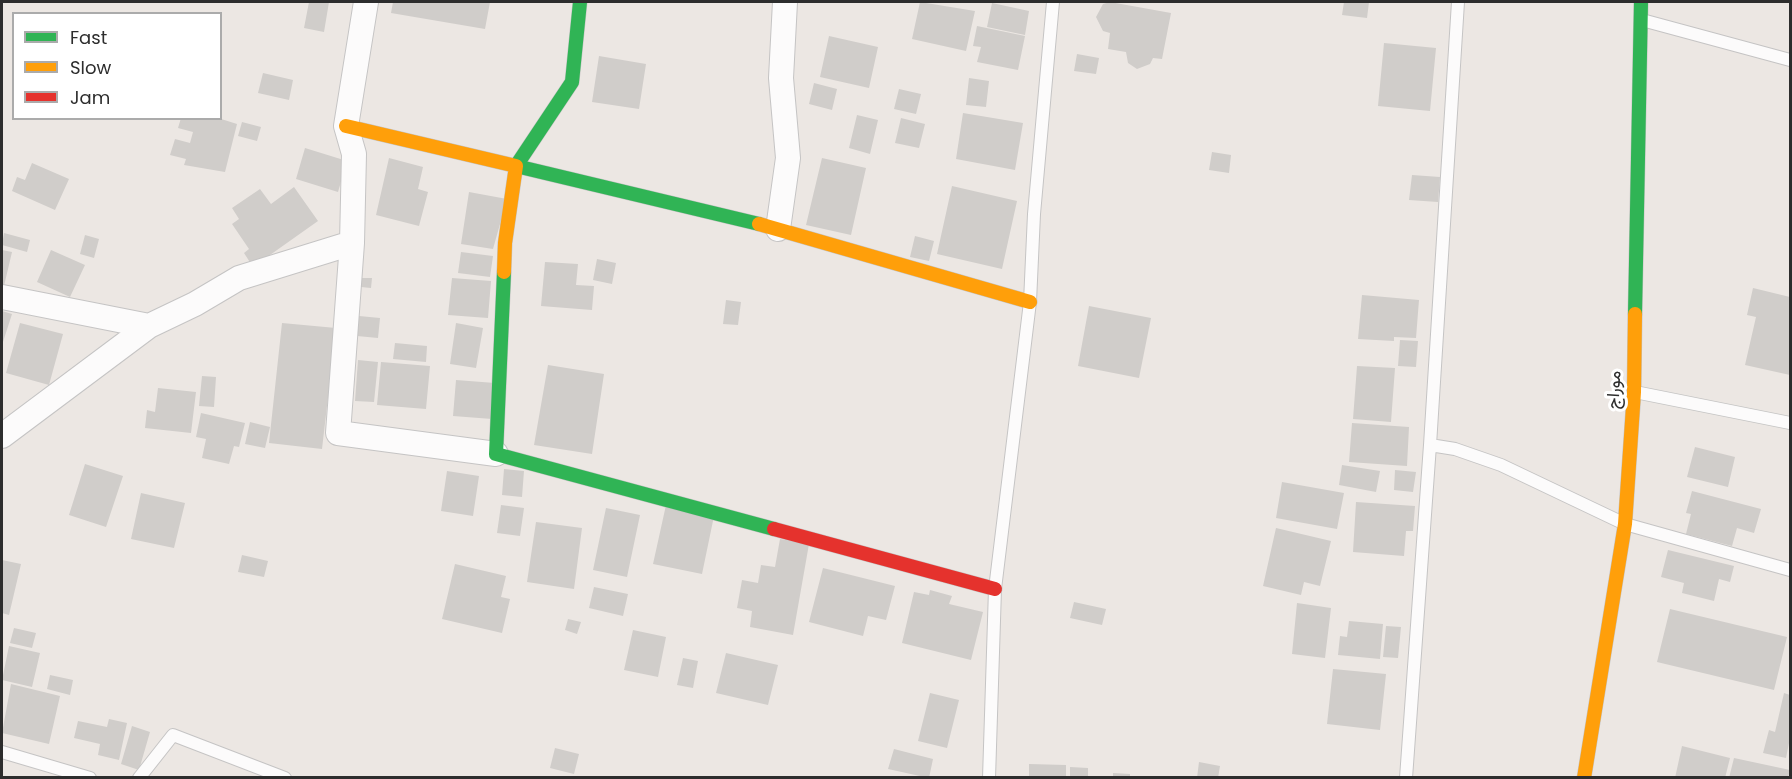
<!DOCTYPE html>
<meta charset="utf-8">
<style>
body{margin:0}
#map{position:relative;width:1792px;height:779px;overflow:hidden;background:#ece7e3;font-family:Poppins,sans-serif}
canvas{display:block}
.frame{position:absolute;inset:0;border:3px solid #2d2d2d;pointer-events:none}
.legend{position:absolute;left:12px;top:12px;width:210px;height:108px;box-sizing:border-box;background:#fff;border:2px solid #ababab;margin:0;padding:8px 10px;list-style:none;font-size:18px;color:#2d2d2d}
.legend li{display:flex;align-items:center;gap:12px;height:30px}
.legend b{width:30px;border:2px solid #ababab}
</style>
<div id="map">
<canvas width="1792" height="779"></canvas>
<div class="frame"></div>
<ul class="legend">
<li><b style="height:8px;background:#30b455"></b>Fast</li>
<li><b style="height:8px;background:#ff9f0a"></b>Slow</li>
<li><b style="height:8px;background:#e5322d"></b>Jam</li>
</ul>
</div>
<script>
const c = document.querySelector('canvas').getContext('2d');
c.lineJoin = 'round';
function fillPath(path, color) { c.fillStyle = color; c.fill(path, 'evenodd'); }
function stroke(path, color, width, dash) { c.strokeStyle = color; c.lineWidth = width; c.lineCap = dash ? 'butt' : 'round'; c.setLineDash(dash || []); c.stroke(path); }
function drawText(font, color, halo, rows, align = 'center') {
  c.font = font + ' Poppins,Vazirmatn,sans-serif'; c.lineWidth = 6; c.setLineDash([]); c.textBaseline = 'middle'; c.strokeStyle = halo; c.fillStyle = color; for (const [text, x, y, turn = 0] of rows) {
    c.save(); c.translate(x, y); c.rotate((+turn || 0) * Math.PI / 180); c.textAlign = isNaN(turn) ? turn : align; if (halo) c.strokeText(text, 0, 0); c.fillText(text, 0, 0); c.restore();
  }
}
const building = new Path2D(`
 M309 2H329L324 32 304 28Z
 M393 2H490L485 29 391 13Z
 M920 2 975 11 966 51 912 39Z
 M1110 2 1171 13 1162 59 1153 58 1150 64 1137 69 1128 63 1126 52 1108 49 1110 33 1103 31 1096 17 1103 4Z
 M1344 2H1369L1367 18 1342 15Z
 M992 3 1029 11 1025 35 987 27Z
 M977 26 1025 36 1018 70 977 62 981 47 973 46Z
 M829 36 878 47 869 88 820 77Z
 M1384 43 1436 48 1430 111 1378 106Z
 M1077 54 1099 58 1096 74 1074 71Z
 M599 56 646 64 639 109 592 102Z
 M263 73 293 80 289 100 258 93Z
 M969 78 989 81 986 107 966 105Z
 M814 83 837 89 832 110 809 104Z
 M899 89 921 94 916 114 894 109Z
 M963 113 1023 123 1015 170 956 159Z
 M857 115 878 120 870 154 849 148Z
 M181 118H218L237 124 225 172 184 165 186 159 170 155 175 139 190 143 193 132 178 128Z
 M901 118 925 124 919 148 895 143Z
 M242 122 261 127 257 141 238 136Z
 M305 148 347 161 338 192 296 179Z
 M1212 152 1231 155 1229 173 1209 170Z
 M389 158 423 167 418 189 428 192 419 226 376 215Z
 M822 158 866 168 851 235 806 225Z
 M32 163 69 179 55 210 12 191 17 177 25 180Z
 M1412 175 1440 177 1438 202 1409 200Z
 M952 186 1017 201 1002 269 937 254Z
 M294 187 318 221 253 267 244 253 249 249 232 224 239 219 232 208 260 189 271 204Z
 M469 192 507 199 493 249 461 244Z
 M4 233 30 240 27 252 2 245Z
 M85 235 99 239 94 258 80 254Z
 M915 236 934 241 929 261 910 257Z
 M2 250 12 252 4 286 2 285Z
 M51 250 85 265 70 297 37 282Z
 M461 252 493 256 490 277 458 273Z
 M597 259 616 263 612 284 593 280Z
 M545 262 578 264 576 285 594 286 592 310 541 306Z
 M361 278H372L371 288 361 287Z
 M452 278 491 281 488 318 448 315Z
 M1753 288 1790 297V375L1745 365 1756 317 1747 315Z
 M1362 295 1419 300 1416 338 1394 337V341L1358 339Z
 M726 300 741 302 738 325 723 324Z
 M1089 306 1151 318 1139 378 1078 366Z
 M2 311 12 314 2 345Z
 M359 316 380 318 378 338 357 336Z
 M20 323 63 334 49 385 6 373Z
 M282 323 336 328 322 449 269 443Z
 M456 323 483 328 476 368 450 364Z
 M1400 340 1418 341 1416 367 1398 366Z
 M395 343 427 346 426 362 393 359Z
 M358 360 378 362 374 402 355 401Z
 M381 362 430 366 426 409 377 405Z
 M548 365 604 374 592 454 534 445Z
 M1357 366 1395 368 1391 422 1353 419Z
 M202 376 216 377 214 407 199 406Z
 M456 380 495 383 492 419 453 416Z
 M158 388 196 392 191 433 145 428 147 410 155 412Z
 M201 413 245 423 239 447 234 446 229 464 202 458 206 439 196 437Z
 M250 422 270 427 265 448 245 444Z
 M1352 423 1409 427 1407 466 1349 462Z
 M1695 447 1735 457 1728 487 1687 477Z
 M85 464 123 476 106 527 69 515Z
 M1342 465 1380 471 1376 492 1339 485Z
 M504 469 524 471 522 497 502 495Z
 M1395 470 1416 472 1413 492 1394 490Z
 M447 471 479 476 473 516 441 511Z
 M1282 482 1344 493 1337 529 1276 518Z
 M1692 491 1761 509 1754 533 1737 528 1732 546 1686 534 1691 514 1686 513Z
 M141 493 185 503 174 548 131 539Z
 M1356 502 1415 506 1413 531H1406L1404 556 1353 552Z
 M501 505 524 508 520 536 497 533Z
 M666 505 714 516 702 574 653 564Z
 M606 508 640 515 627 577 593 570Z
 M536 522 582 528 574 589 527 582Z
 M1276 528 1331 541 1320 586 1304 582 1301 595 1263 586Z
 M780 539 809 544 793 635 750 627 752 611 737 608 742 580 758 583 761 565 775 567Z
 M1668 550 1734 566 1730 582 1719 579 1714 601 1682 593 1684 583 1661 577Z
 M242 555 268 561 264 577 238 572Z
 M2 560 21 564 9 615 2 613Z
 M455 564 506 576 501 597 510 599 502 633 442 619Z
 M823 568 895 586 886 620 868 616 863 636 809 622Z
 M594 587 628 594 623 616 589 608Z
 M930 590 952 596 949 604 983 612 971 660 902 643 914 592 929 595Z
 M1074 602 1106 609 1102 625 1070 618Z
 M1297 603 1331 608 1325 658 1292 654Z
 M1670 609 1787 637 1774 690 1657 662Z
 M568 619 581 622 577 634 565 630Z
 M1349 621 1383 624 1380 659 1338 655 1340 636 1347 637Z
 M1386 626 1401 627 1398 658 1383 657Z
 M14 628 36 633 32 648 10 643Z
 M633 630 666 637 658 677 624 670Z
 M9 646 40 653 32 687 2 680Z
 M726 653 778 665 768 705 716 693Z
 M683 658 698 661 693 688 677 685Z
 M1333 669 1386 674 1380 730 1327 724Z
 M50 675 73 680 70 695 47 689Z
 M11 684 60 696 49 744 2 733Z
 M930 693 959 700 947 748 918 741Z
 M1784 693 1790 695V738L1786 758 1763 753 1769 730 1775 732Z
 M109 719 127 723 119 760 98 755 100 744 74 738 78 721 107 727Z
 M132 726 150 732 139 770 121 764Z
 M1682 746 1730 758 1725 778H1675Z
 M555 748 579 754 574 774 550 768Z
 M894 749 933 759 929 778 888 769Z
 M1734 758 1790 770 1788 778H1729Z
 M1199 762 1220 766 1218 778H1197Z
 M1029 764 1066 765V778H1029Z
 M1070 767 1088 768V778H1070Z
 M1113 773 1130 774V778H1113Z`);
const lane = new Path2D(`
 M1642 20 1790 60
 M1635 392 1790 423
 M1430 445 1455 449 1501 465 1625 524 1790 570
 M2 752 90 778
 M139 778 173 735 285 778
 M989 778 995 589 1030 302 1034 214 1053 2
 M1406 778 1430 445 1458 2`);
const street = new Path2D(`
 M366 2 346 126 354 154 352 243 338 433 496 454
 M778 229 788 158 781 78 785 2
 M2 297 149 326 195 304 239 278 352 243
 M2 436 149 326`);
const fast = new Path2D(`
 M580 2 572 82 516 166 759 224
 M504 272 496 454 774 529
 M1635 314 1641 2`);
const slow = new Path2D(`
 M346 126 516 166 505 243 504 272
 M759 224 1030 302
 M1584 778 1625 524 1634 392 1635 314`);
const jam = new Path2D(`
 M774 529 995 589`);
const streetNames = [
 ["موراج",1615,390,-87]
];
fillPath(building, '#d0cdca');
stroke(lane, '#c5c4c4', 14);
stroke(street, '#c5c4c4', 26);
stroke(fast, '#c5c4c4', 15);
stroke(slow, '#c5c4c4', 15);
stroke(jam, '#c5c4c4', 15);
stroke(lane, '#fcfbfb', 12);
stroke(street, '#fcfbfb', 24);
stroke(fast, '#30b455', 14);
stroke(slow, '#ff9f0a', 14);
stroke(jam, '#e5322d', 14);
drawText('18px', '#2d2d2d', '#fff', streetNames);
</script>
